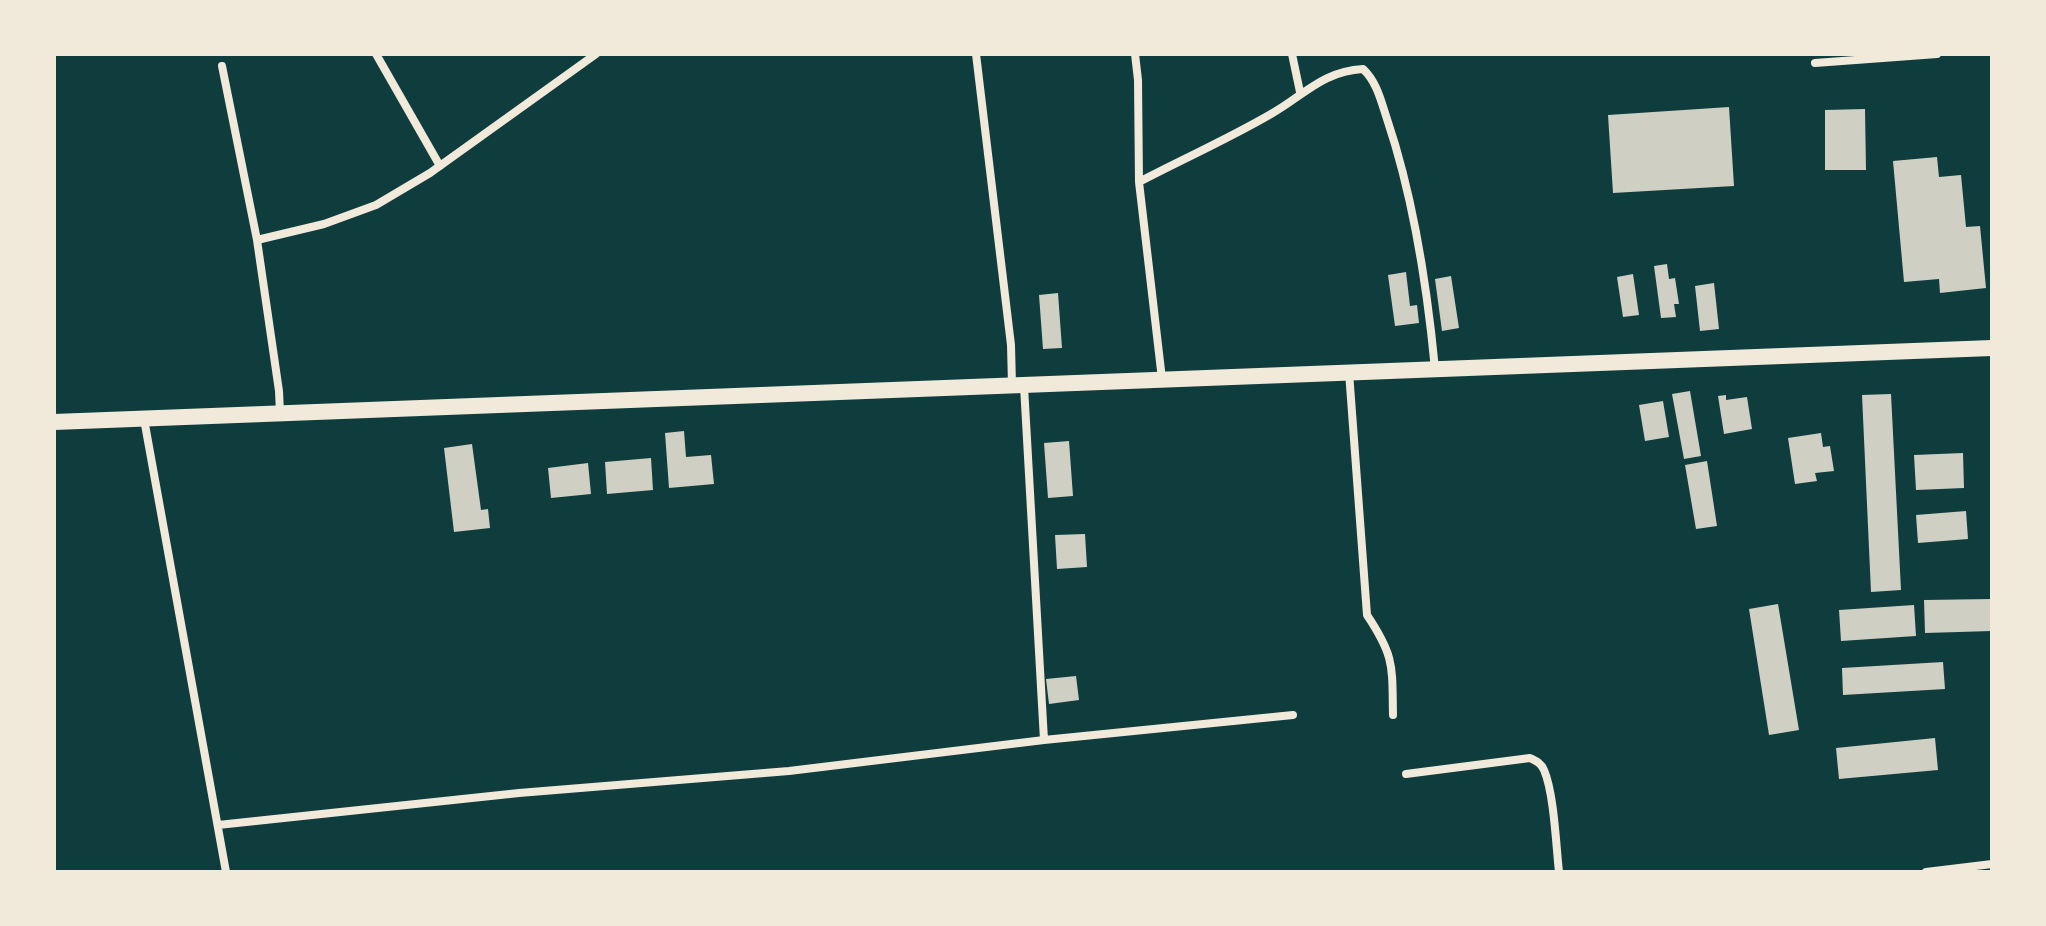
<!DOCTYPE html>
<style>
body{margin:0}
#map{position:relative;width:2046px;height:926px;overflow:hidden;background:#0f3d3e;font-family:"Sofia Sans Condensed",sans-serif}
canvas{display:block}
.frame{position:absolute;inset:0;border:56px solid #f1e9da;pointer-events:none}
</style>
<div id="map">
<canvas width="2046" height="926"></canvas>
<div class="frame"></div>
</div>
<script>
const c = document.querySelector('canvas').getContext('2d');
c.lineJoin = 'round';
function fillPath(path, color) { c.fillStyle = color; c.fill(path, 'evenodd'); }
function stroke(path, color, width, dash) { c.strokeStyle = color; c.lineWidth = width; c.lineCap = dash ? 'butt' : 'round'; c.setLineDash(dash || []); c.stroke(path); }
const building = new Path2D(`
 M1729 107 1734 186 1613 193 1608 115Z
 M1865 109 1866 170H1825V110Z
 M1937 157 1939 177 1961 175 1966 227 1980 226 1986 288 1940 293 1939 279 1904 282 1893 161Z
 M1667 264 1669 279 1675 278 1679 304H1674L1676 317 1661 318 1654 266Z
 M1406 272 1410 306 1417 305 1419 323 1395 326 1388 275Z
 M1633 274 1639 315 1623 317 1617 277Z
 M1451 276 1459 328 1442 331 1435 279Z
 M1714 283 1719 329 1700 331 1695 286Z
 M1058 293 1062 348 1043 349 1039 295Z
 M1690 391 1701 456 1684 459 1672 394Z
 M1891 394 1901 590 1871 592 1862 395Z
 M1726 395V400L1747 397 1752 429 1724 434 1718 396Z
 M1663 401 1669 437 1645 441 1639 405Z
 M684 431 686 457 711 455 714 484 669 488 665 433Z
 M1821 433 1823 447 1830 446 1834 471 1815 473 1817 481 1795 484 1788 438Z
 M1069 441 1073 496 1048 498 1044 443Z
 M472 444 481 510 488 509 490 528 454 532 444 448Z
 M1963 453 1964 488 1916 490 1914 455Z
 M651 458 653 490 607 494 605 462Z
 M1707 461 1717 526 1696 529 1685 465Z
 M588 463 591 494 551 498 548 468Z
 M1966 511 1968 539 1918 543 1916 515Z
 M1085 534 1087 567 1057 569 1055 535Z
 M1992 599V631L1925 633 1924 600Z
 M1778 604 1799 730 1769 735 1749 609Z
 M1914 605 1916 636 1841 641 1839 610Z
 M1943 662 1945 689 1843 695 1842 668Z
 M1076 676 1079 700 1049 704 1046 679Z
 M1935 738 1938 770 1839 779 1836 748Z`);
const minor = new Path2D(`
 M376 54 440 166
 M976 54 1011 345 1012 385
 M1135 54 1138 80 1139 182
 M1292 54 1300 92
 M1815 63 1937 54
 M222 66 257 240 279 391 280 413
 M257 240 324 224 376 205 430 173 596 54
 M1349 372 1367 615C1395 657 1392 666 1393 715
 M1162 379 1139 182C1183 159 1228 139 1271 114 1303 96 1323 71 1363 69 1377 82 1381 101 1387 119 1414 199 1427 285 1435 369
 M1024 386 1044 740
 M144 419 226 872
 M1406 774 1530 758C1536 761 1541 763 1544 770 1554 793 1556 845 1559 872
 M218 825 519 793 789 771 1044 740 1293 715
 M1926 872 1992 864`);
const primary = new Path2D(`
 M54 422 1992 348`);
fillPath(building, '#cfcfc3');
stroke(minor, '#f1e9da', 8);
stroke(primary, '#f1e9da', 16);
</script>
